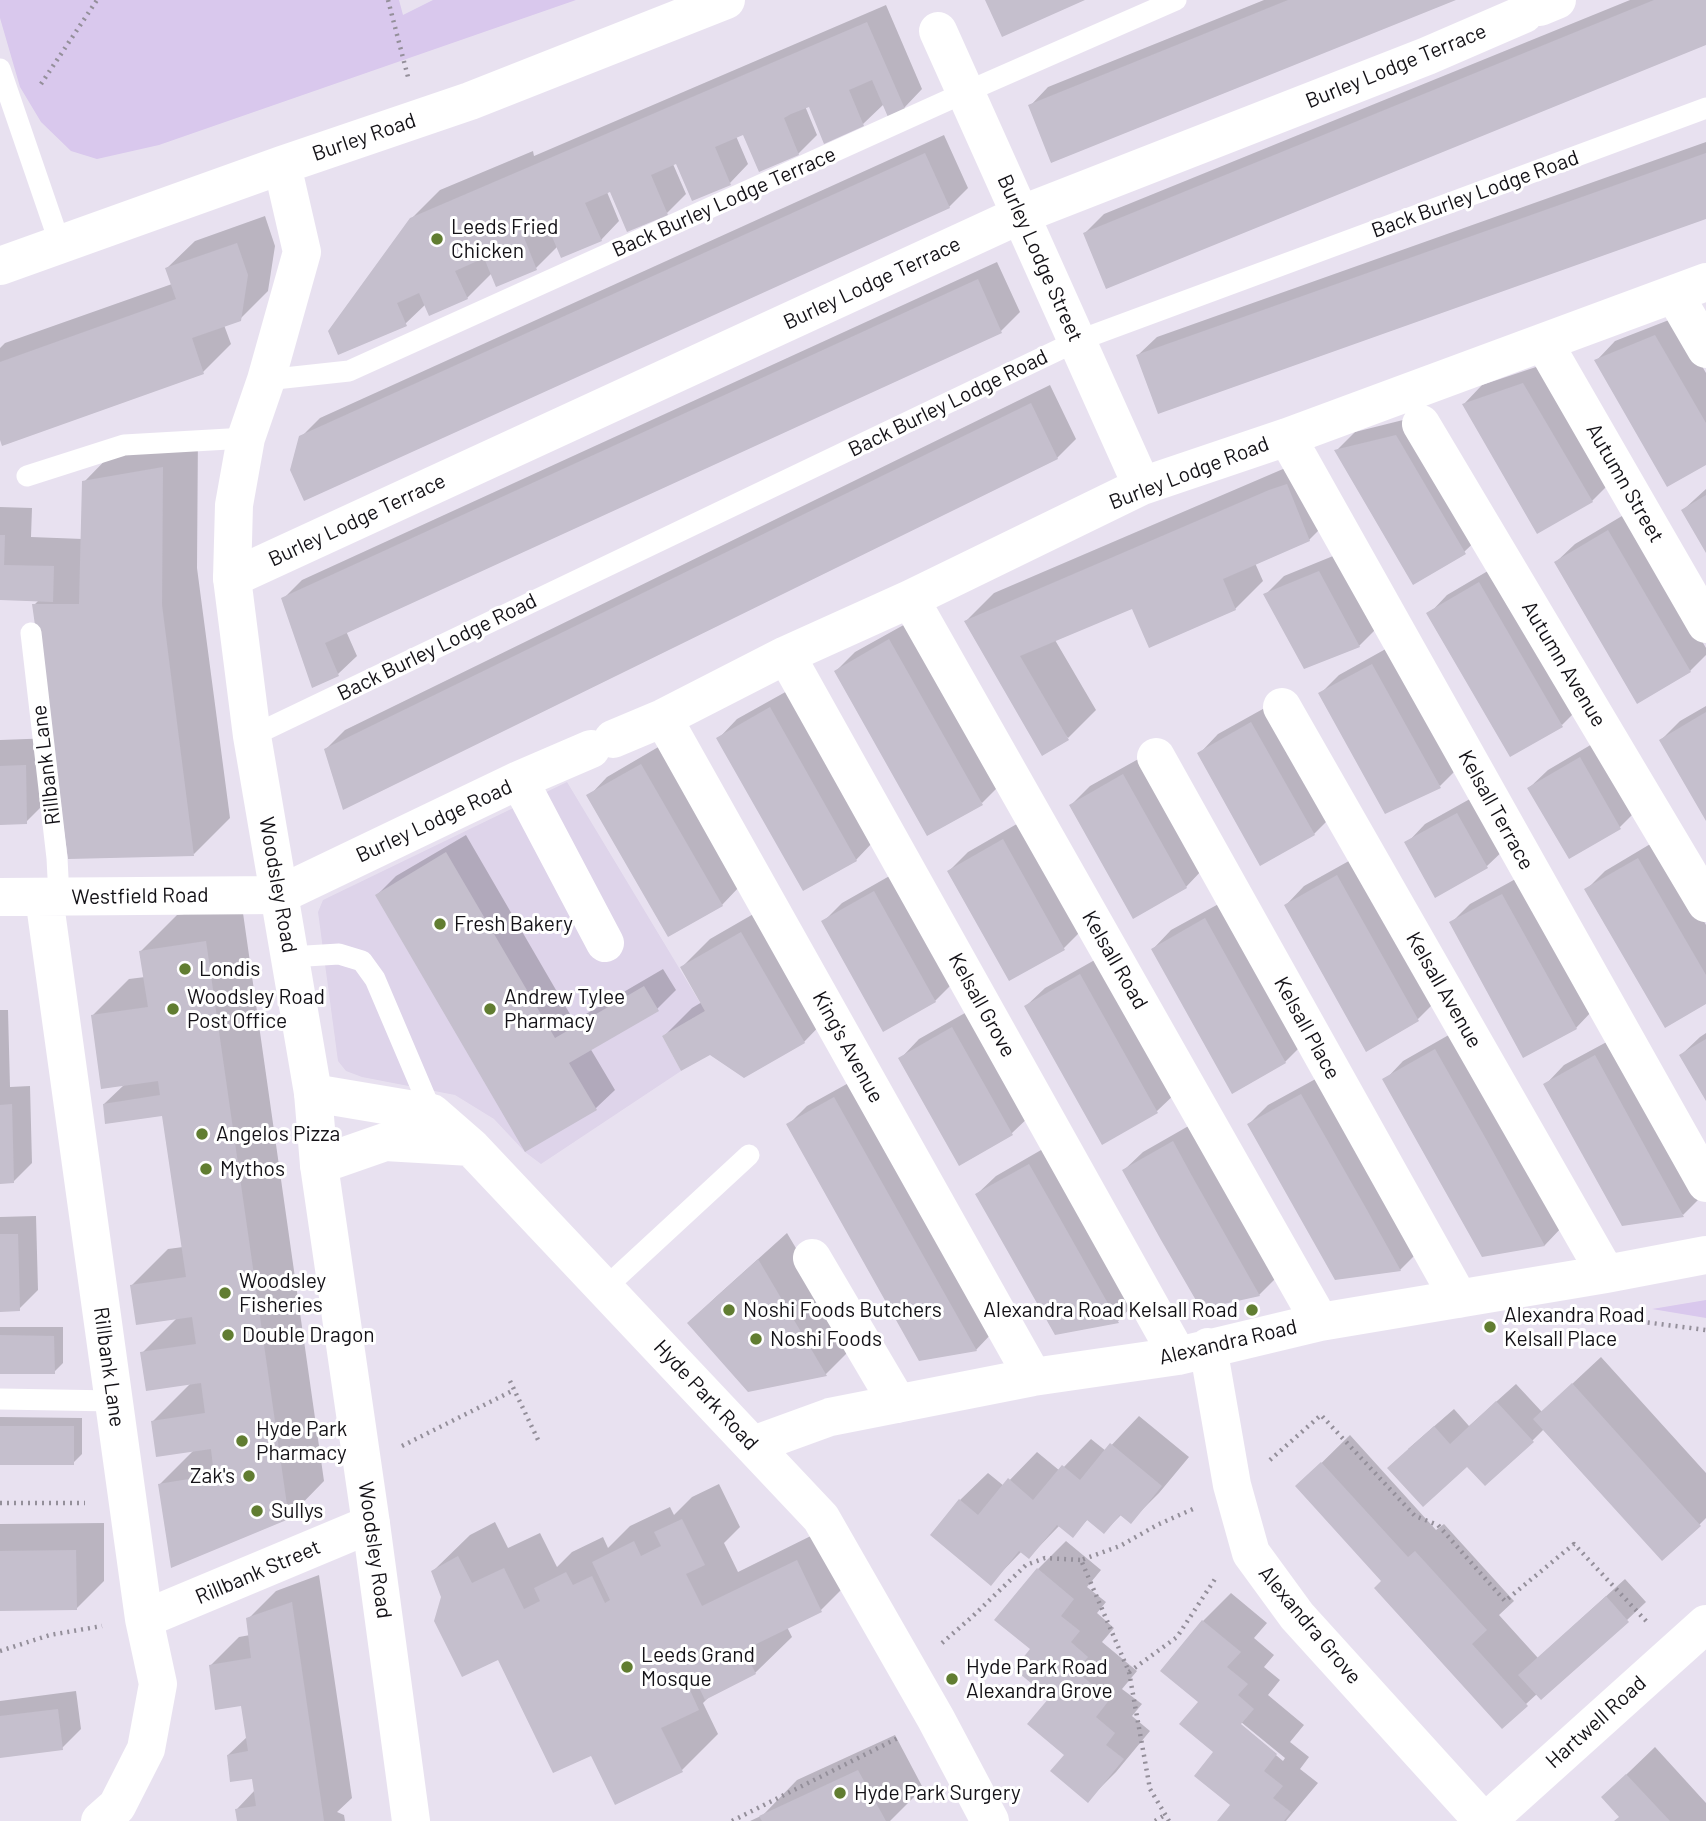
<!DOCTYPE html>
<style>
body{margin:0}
canvas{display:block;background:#e8e1f0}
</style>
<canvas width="1706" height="1821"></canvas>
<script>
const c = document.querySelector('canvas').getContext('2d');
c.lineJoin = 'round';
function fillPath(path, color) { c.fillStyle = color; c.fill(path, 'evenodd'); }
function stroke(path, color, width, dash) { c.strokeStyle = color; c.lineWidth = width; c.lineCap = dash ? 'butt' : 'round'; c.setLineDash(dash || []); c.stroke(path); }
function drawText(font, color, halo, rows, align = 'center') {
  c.font = font + ' Barlow,sans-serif'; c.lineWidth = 6; c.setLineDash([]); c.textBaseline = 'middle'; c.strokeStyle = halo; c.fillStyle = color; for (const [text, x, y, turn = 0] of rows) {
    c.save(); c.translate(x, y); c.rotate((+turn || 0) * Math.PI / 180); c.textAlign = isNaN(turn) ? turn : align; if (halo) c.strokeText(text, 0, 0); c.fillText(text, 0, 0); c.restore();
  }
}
const built = new Path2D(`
 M567 782 705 1011 662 1036 681 1071 541 1164 525 1152 494 1119 455 1095 362 1077 346 1071 338 1061 318 912 323 900Z`);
const green = new Path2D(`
 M0 0H399L403 15 433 0H576L159 145 97 159 71 151 41 122 20 87 0 18Z
 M1706 1300V1318L1652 1309Z`);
const shadow = new Path2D(`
 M1264 0H1452L1030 106 1048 87Z
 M1630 0H1706V43L1085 233 1104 214Z
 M886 5 922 89 904 108 884 104 863 124 825 141 809 105 805 106 817 135 798 154 744 133 736 136 748 164 730 183 677 162 673 164 686 194 667 213 611 190 607 192 619 221 601 240 558 246 536 268 492 273 467 298 426 304 405 324 339 353 411 219 440 190 533 151 534 156Z
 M944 135 968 188 949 207 301 437 320 418Z
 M1706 142V217L1138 355 1157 337Z
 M265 216 275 246 268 291 240 319 224 325 231 344 203 372 0 435V348L5 343 172 284 167 268 195 241Z
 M997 262 1020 312 1001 331 346 631 357 656 338 674 313 686 283 599 302 580Z
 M1674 318 1706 373V463L1597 360 1615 341Z
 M1542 365 1611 482 1592 501 1464 404 1482 385Z
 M1050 385 1076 439 1057 458 326 749 345 730Z
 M1415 417 1483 534 1464 552 1337 450 1355 432Z
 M198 432 197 568 230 818 194 854 54 794 26 822 0 823V740L53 738 34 605 39 600 0 599V507L32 508 31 537 83 539 84 482 120 445Z
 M1297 463 1328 521 1309 540 1255 563 1263 581 1235 609 1133 606 1055 640 1096 710 1068 738 966 621 994 593Z
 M1706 489V549L1683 510Z
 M1627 513 1706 648V655L1690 671 1556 562 1575 544Z
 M1338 554 1378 627 1359 646 1305 667 1265 595 1284 576Z
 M1498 565 1581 706 1562 725 1429 614 1447 595Z
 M909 622 1000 785 982 803 836 671 855 652Z
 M1391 646 1458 768 1440 786 1320 694 1339 675Z
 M789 690 874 841 856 860 719 738 737 719Z
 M1270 705 1333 815 1314 834 1200 753 1218 734Z
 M1706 706V818L1661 740 1680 721Z
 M1599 740 1639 808 1620 827 1569 857 1529 788 1548 770Z
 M660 746 740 886 722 905 589 796 607 777Z
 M1142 757 1204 868 1186 887 1071 805 1090 786Z
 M1477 795 1506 848 1487 866 1407 843 1425 824Z
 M1022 821 1083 929 1064 948 1010 979 949 871 968 852Z
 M466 835 574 1021 663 969 676 990 657 1009 590 1048 615 1090 596 1108 526 1149 377 895 396 876Z
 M1657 840 1706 925V1002L1586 890 1605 871Z
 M1356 857 1436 1001 1417 1020 1286 905 1304 886Z
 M893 874 954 982 935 1001 823 922 842 903Z
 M1521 876 1594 1009 1576 1028 1451 923 1470 904Z
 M1224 901 1304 1043 1285 1062 1153 949 1171 930Z
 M769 905 831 1014 804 1042 710 1053 664 1036 692 1008 702 1002 682 967 710 939Z
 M242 906 324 1481 288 1518 160 1484 194 1450 153 1421 191 1383 142 1353 178 1317 132 1285 168 1249 183 1247 164 1114 104 1104 125 1084 92 1016 129 979 145 977 141 951 177 915Z
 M1100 957 1176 1093 1157 1111 1103 1143 1026 1006 1045 988Z
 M972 1009 1031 1115 1012 1133 960 1163 901 1058 919 1039Z
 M0 1010H8L10 1087 30 1086 32 1163 13 1182H0Z
 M1454 1032 1563 1226 1545 1245 1483 1255 1385 1080 1403 1061Z
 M1706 1033V1098L1681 1055 1700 1037Z
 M1614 1038 1701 1197 1683 1215 1546 1084 1564 1065Z
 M1321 1076 1419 1251 1400 1270 1336 1278 1249 1124 1268 1105Z
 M854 1080 994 1331 976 1350 788 1125 807 1106Z
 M1192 1124 1278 1276 1259 1295 1201 1307 1124 1170 1143 1152Z
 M1048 1146 1136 1302 1118 1321 977 1194 996 1176Z
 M36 1216 38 1290 19 1309 0 1310V1217Z
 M787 1233 854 1346 826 1374 748 1390 689 1323 717 1296Z
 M0 1327H63V1363L54 1372H0Z
 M1601 1357 1706 1473V1518L1699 1525 1544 1429 1532 1441 1467 1464 1408 1449 1454 1409 1469 1426 1516 1384 1542 1412Z
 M1139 1416 1189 1457 1159 1493 1131 1521 1122 1514 1104 1532 1088 1519 1073 1535 1060 1525 1029 1557 1022 1551 991 1583 960 1500 988 1473 1004 1486 1037 1452 1060 1471 1091 1439 1106 1451Z
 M0 1417 82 1418V1454L73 1463H0Z
 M1350 1435 1436 1530 1444 1524 1514 1601 1499 1615 1538 1658 1625 1579 1646 1602 1627 1620 1538 1693 1502 1726 1383 1581 1298 1486Z
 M719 1484 740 1527 724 1543 738 1572 833 1525 857 1574 821 1610 787 1627 792 1637 755 1673 712 1694 703 1703 718 1734 682 1770 591 1753 443 1597 433 1571 470 1535 495 1522 508 1548 540 1533 557 1567 572 1552 603 1537 608 1548 630 1526 670 1507 674 1515 692 1497Z
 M104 1523V1581L76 1609 0 1610V1524Z
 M1066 1541 1101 1570 1087 1587 1106 1602 1097 1613 1114 1628 1102 1642 1137 1671 1122 1689 1142 1704 1132 1716 1150 1731 1116 1772 1088 1800 1066 1754 1051 1698 1032 1649 1038 1569Z
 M319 1575 352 1798 337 1812 344 1815 345 1821H238L237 1809 255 1790 253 1777 228 1755 248 1736 243 1704 211 1665 239 1637 250 1635 248 1619 276 1591Z
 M1231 1593 1267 1623 1254 1638 1274 1655 1264 1667 1280 1680 1268 1695 1304 1725 1290 1742 1309 1757 1300 1769 1318 1783 1286 1821H1220L1232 1805 1200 1701 1162 1670 1203 1621ZM1241 1722 1285 1758 1283 1761 1239 1724Z
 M76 1691 81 1729 62 1748 0 1756V1701Z
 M895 1735 923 1788 890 1821H750L763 1815 797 1780Z
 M1655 1747 1706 1803V1821H1615L1621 1816 1603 1797Z`);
const building = new Path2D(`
 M985 0H1085L1002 37Z
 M1288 0H1456L1051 163 1028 105Z
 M1654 0H1706V45L1106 289 1083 233Z
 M867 22 905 109 888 117 872 80 849 90 864 126 824 144 809 107 791 114 784 118 799 155 759 172 743 135 715 147 731 185 692 201 676 164 651 175 668 215 627 232 610 192 585 203 602 241 561 258 545 220 521 230 537 270 496 287 484 258 455 271 468 299 429 316 419 293 397 303 407 326 338 355 328 331 410 218Z
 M925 153 950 208 304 501 290 470 299 436Z
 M1706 153V219L1158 414 1136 355Z
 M237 243 248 275 241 321 192 338 204 374 2 446 0 440V362L176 299 165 268Z
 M978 279 1002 333 325 643 339 676 312 688 281 598Z
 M1655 335 1706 423V465L1667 487 1594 360Z
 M1523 383 1593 502 1537 534 1462 404Z
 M1031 403 1058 459 343 810 324 749Z
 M1396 435 1466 554 1413 585 1334 450Z
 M163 467 162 605 194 856 68 859 32 604H79L82 481Z
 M1287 484 1310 541 1223 579 1236 610 1149 648 1132 609 1020 656 1069 740 1042 756 964 621 1269 490Z
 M1706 495V553L1681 510Z
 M1608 530 1691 672 1637 704 1554 562Z
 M0 535H5L4 565 54 566 53 602 0 600Z
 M1319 571 1360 647 1304 669 1263 594Z
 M1479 582 1563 727 1510 757 1426 613Z
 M889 639 983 805 927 836 834 671Z
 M1372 664 1441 788 1385 814 1318 693Z
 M770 707 857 861 803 891 716 738Z
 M1706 712V821L1659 740Z
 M1251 722 1315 835 1260 866 1197 753Z
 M1580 757 1621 829 1569 859 1527 788Z
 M641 764 723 906 668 937 586 795Z
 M26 765 27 824 0 825V766Z
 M1123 774 1187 888 1133 919 1069 805Z
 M1457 813 1488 868 1435 898 1404 842Z
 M1003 839 1065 950 1009 981 947 871Z
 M446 852 555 1038 644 986 659 1011 569 1063 597 1110 525 1152 375 895Z
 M1638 858 1706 975V1004L1665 1028 1584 889Z
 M1337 875 1419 1021 1366 1052 1284 905Z
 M874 891 936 1002 883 1032 821 921Z
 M1502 894 1577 1029 1523 1058 1449 922Z
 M1205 918 1286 1063 1232 1094 1151 949Z
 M741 932 805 1043 744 1078 710 1055 681 1071 662 1036 705 1011 680 967Z
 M206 941 289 1519 171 1568 158 1484 214 1475 211 1449 156 1457 151 1421 205 1413 201 1383 146 1391 140 1352 196 1344 192 1317 136 1325 130 1285 186 1277 162 1116 105 1124 103 1104 160 1095 158 1081 101 1089 91 1015 148 1007 139 951Z
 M1080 974 1158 1113 1102 1145 1024 1006Z
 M952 1027 1013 1135 959 1166 898 1058Z
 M1706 1039V1101L1679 1055Z
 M1435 1049 1486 1139 1545 1246 1482 1257 1382 1079Z
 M1595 1055 1653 1161 1684 1217 1622 1226 1582 1154 1543 1084Z
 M1301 1094 1367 1210 1401 1271 1335 1280 1247 1124Z
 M834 1097 875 1170 977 1351 919 1361 786 1124Z
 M12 1104 14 1183 0 1184V1105Z
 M1173 1141 1192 1176 1260 1296 1201 1309 1161 1240 1122 1170Z
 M1029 1164 1049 1199 1119 1323 1055 1335 995 1229 975 1194Z
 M0 1234H18L20 1311 0 1312Z
 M758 1259 827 1376 748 1392 687 1323Z
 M0 1335 54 1336 55 1374H0Z
 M1572 1383 1701 1526 1662 1561 1533 1419Z
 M1496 1401 1534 1442 1485 1486 1467 1467 1423 1507 1387 1468 1434 1426 1450 1444Z
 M0 1426H74V1465H0Z
 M1110 1443 1162 1486 1131 1524 1120 1515 1104 1534 1087 1520 1073 1538 1057 1525 1029 1559 1019 1551 991 1586 930 1535 959 1499 978 1515 1008 1478 1033 1500 1062 1465 1080 1480Z
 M1321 1462 1408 1557 1415 1551 1487 1630 1472 1644 1528 1706 1502 1729 1374 1588 1381 1581 1295 1486Z
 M682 1519 705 1565 686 1574 702 1606 797 1560 822 1612 744 1650 756 1674 705 1700 693 1675 685 1679 699 1710 661 1728 683 1772 615 1805 591 1756 553 1773 498 1660 462 1677 434 1621 441 1597 431 1571 458 1556 472 1583 504 1568 524 1609 540 1601 534 1588 566 1572 573 1585 592 1576 605 1603 610 1600 592 1562 634 1541 641 1556 661 1546 654 1532Z
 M76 1550 77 1610 0 1611V1551Z
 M1037 1568 1074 1599 1061 1616 1080 1631 1071 1642 1088 1657 1076 1671 1110 1699 1096 1717 1115 1733 1106 1745 1124 1759 1088 1803 1050 1771 1064 1755 1027 1724 1049 1698 1014 1669 1030 1649 994 1620Z
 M1606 1596 1629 1622 1541 1700 1518 1675Z
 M292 1602 324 1821H237L235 1809 256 1806 252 1779 230 1782 227 1755 248 1751 241 1706 215 1710 209 1665 251 1658 246 1618Z
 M1202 1620 1241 1652 1227 1667 1248 1684 1238 1695 1254 1709 1241 1724 1277 1754 1264 1771 1283 1786 1273 1798 1291 1812 1284 1821H1217L1230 1805 1194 1776 1213 1752 1179 1724 1198 1702 1160 1671Z
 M58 1709 63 1750 0 1758V1716Z
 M858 1770 886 1821H762L759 1816Z
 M1626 1774 1670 1821H1614L1619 1817 1601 1797Z`);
const path = new Path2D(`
 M388 0 408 77
 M41 84 97 0
 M1613 1318 1706 1330
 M510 1381 540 1444
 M402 1446 514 1390
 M1270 1460 1321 1415 1415 1516 1438 1525 1505 1601 1574 1544 1647 1622
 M0 1503H85
 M942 1643 973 1616 1026 1565 1045 1558 1081 1560
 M0 1651 50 1635 102 1626
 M1129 1672 1177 1637 1215 1579
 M732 1821 898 1738
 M1155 1821 1165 1815
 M1169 1821 1150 1789 1129 1672 1081 1560 1120 1546 1157 1525 1193 1509`);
const service = new Path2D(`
 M0 69 60 244
 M266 380 349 371 966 92 1176 0
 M27 476 124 445 246 438
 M31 633 57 858 59 897
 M252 736 1077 341 1706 108
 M290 957 339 954 362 961 375 979 432 1113
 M605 1288 749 1155
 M0 1399 114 1401`);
const minor = new Path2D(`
 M1540 7 1557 0
 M938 31 1142 486
 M1674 294 1706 349
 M1544 343 1706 624
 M1421 424 1706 903
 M1287 437 1706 1183
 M232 578 1020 215 1427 56 1524 14
 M910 599 1320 1322
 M786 655 1178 1356
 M1282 707 1606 1274
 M663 718 1033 1377
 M613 739 663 718 786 655 910 599 1142 486 1287 437 1706 282
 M1156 757 1459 1299
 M519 780 605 943
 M0 897 279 895 519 780 591 749
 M44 897 144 1619 158 1684 146 1749 117 1806 100 1821
 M313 1093 432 1113 471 1147 821 1518 936 1719 990 1821
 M319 1165 385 1142 471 1147
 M812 1258 898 1404
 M1208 1347 1232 1485 1251 1553 1297 1616 1483 1821
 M753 1445 830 1417 1033 1377 1178 1356 1320 1322 1606 1274 1706 1255
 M144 1619 371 1524
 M1487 1821 1706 1624`);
const tertiary = new Path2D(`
 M282 165 302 252 266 380 246 438 234 505 232 578 252 736 313 1093 319 1165 371 1524 411 1821
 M0 266 282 165 470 101 726 0`);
const markers = [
 [437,239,7,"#617d31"],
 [440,924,7,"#617d31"],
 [185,969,7,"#617d31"],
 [173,1009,7,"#617d31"],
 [490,1009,7,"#617d31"],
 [202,1134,7,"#617d31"],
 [206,1169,7,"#617d31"],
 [225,1293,7,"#617d31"],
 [729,1310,7,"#617d31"],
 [1252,1310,7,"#617d31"],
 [1490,1327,7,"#617d31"],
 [228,1335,7,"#617d31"],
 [756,1339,7,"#617d31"],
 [242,1441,7,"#617d31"],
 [249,1476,7,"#617d31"],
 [257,1511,7,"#617d31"],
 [627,1667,7,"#617d31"],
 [952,1679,7,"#617d31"],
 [840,1793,7,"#617d31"]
];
const streetNames = [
 ["Burley Lodge Terrace",1396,66,-22],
 ["Burley Road",364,137,-19],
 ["Back Burley Lodge Road",1475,194,-20],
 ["Back Burley Lodge Terrace",724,202,-24],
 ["Burley Lodge Street",1040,258,66],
 ["Burley Lodge Terrace",872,283,-25],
 ["Back Burley Lodge Road",948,403,-26],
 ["Burley Lodge Road",1189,473,-21],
 ["Autumn Street",1625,483,60],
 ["Burley Lodge Terrace",357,520,-25],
 ["Back Burley Lodge Road",437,647,-26],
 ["Autumn Avenue",1564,664,59],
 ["Rillbank Lane",46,765,-97],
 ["Kelsall Terrace",1496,810,61],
 ["Burley Lodge Road",434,821,-25],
 ["Woodsley Road",278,885,80],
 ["Westfield Road",140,896,-1],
 ["Kelsall Road",1115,960,60],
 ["Kelsall Avenue",1444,990,60],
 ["Kelsall Grove",982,1005,61],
 ["Kelsall Place",1307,1028,61],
 ["King's Avenue",848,1047,61],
 ["Alexandra Road",1228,1342,-13],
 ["Rillbank Lane",109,1367,82],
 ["Hyde Park Road",706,1395,47],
 ["Woodsley Road",375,1550,82],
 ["Rillbank Street",258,1572,-23],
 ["Alexandra Grove",1310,1625,50],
 ["Hartwell Road",1596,1722,-42]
];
const poiNames = [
 ["Leeds Fried",451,227],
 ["Chicken",451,251],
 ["Fresh Bakery",454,924],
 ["Londis",199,969],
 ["Woodsley Road",187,997],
 ["Post Office",187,1021],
 ["Andrew Tylee",504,997],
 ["Pharmacy",504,1021],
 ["Angelos Pizza",216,1134],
 ["Mythos",220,1169],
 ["Woodsley",239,1281],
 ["Fisheries",239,1305],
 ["Noshi Foods Butchers",743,1310],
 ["Alexandra Road Kelsall Road",1238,1310,"right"],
 ["Alexandra Road",1504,1315],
 ["Kelsall Place",1504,1339],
 ["Double Dragon",242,1335],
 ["Noshi Foods",770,1339],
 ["Hyde Park",256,1429],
 ["Pharmacy",256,1453],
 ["Zak's",235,1476,"right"],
 ["Sullys",271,1511],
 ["Leeds Grand",641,1655],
 ["Mosque",641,1679],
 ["Hyde Park Road",966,1667],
 ["Alexandra Grove",966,1691],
 ["Hyde Park Surgery",854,1793]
];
fillPath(built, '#ded4ea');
fillPath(green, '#d9c8ed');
fillPath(shadow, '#0003');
fillPath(building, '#c5bfcd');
stroke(path, '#948f9a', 4.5, [2, 5]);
stroke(service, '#fff', 21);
stroke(minor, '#fff', 38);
stroke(tertiary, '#fff', 38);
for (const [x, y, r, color] of markers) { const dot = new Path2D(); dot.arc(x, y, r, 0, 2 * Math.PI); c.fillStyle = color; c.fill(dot); stroke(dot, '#fff', 2.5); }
drawText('21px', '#141217', '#fff', streetNames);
drawText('21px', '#141217', '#fff', poiNames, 'left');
</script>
